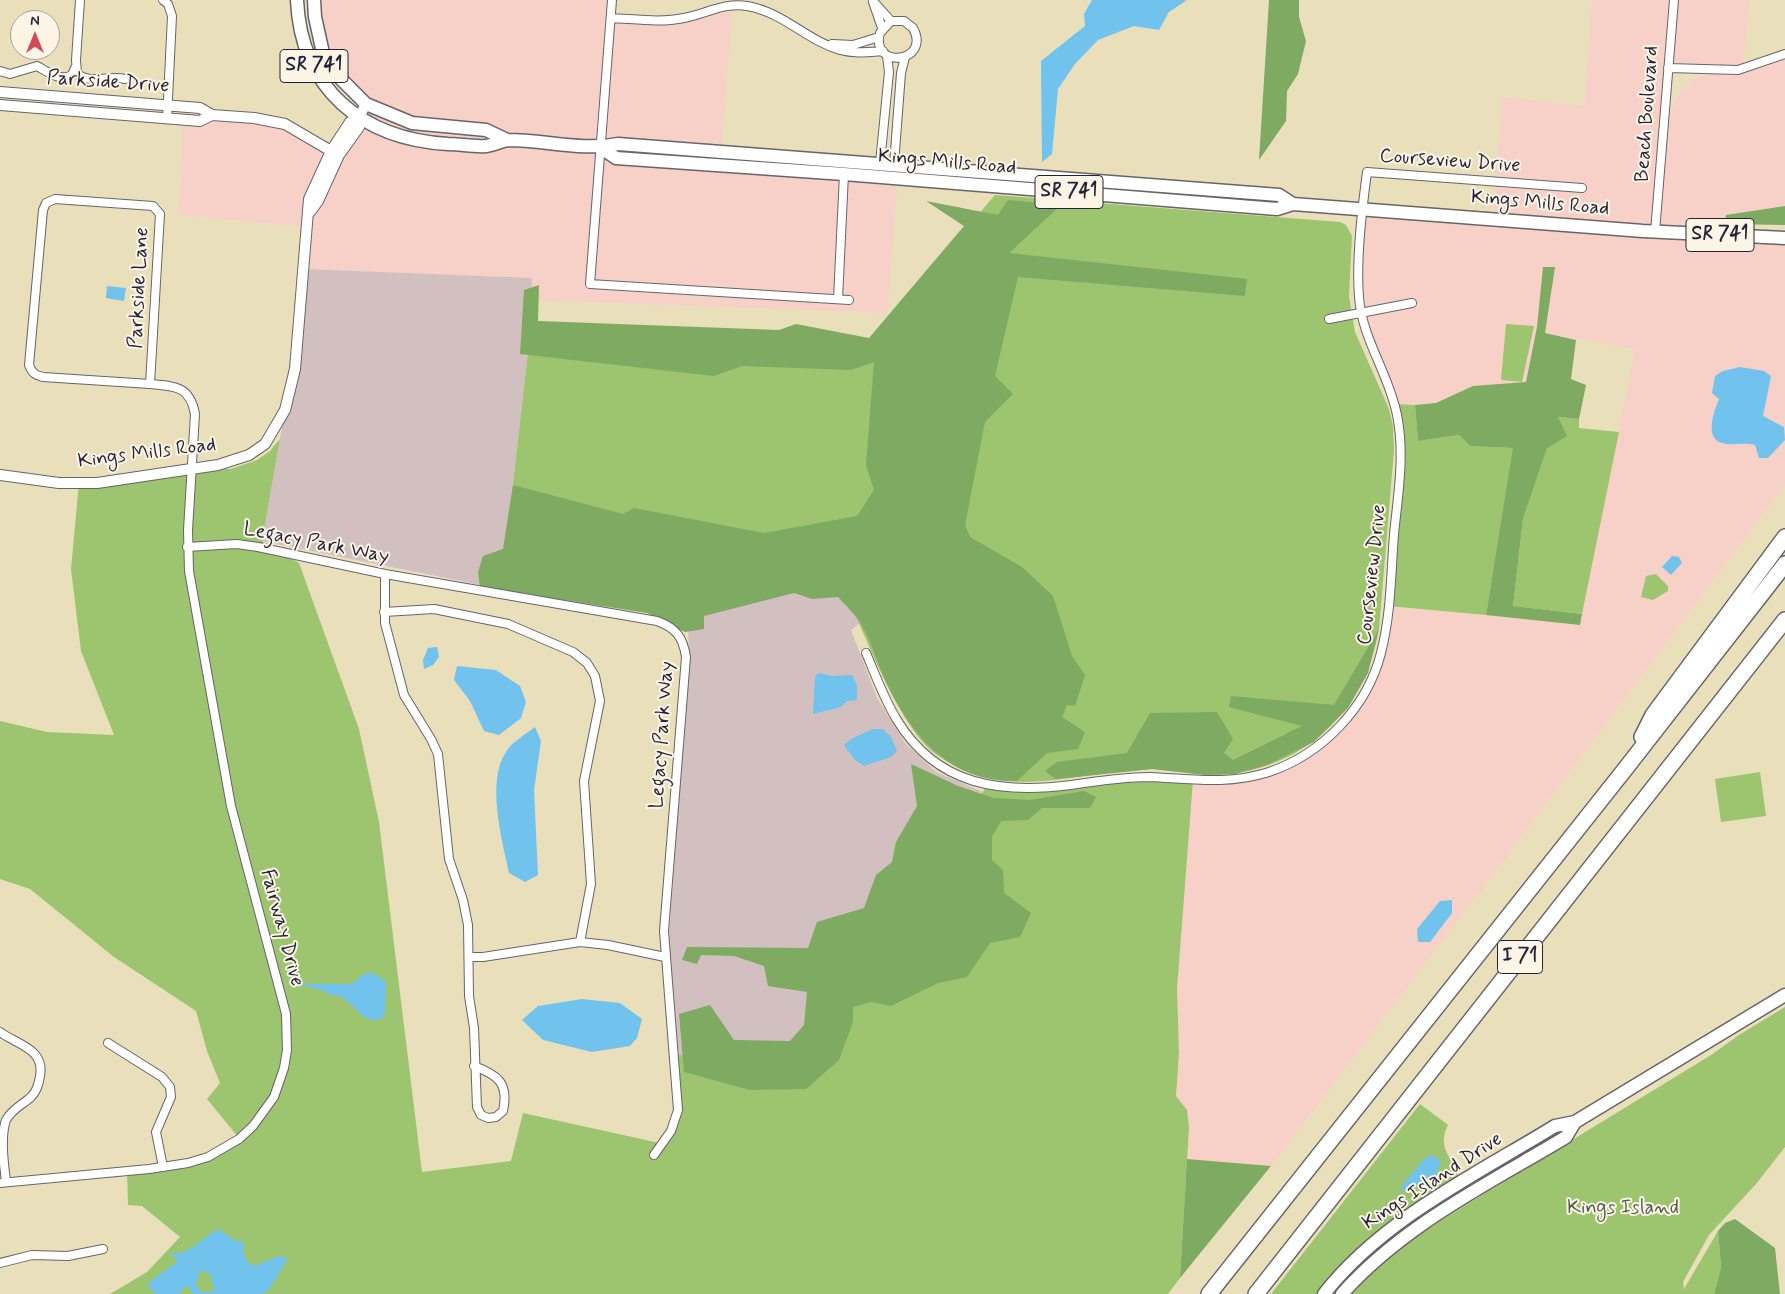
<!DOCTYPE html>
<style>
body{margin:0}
#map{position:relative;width:1785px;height:1294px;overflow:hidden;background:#eadfbb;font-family:Mynerve,sans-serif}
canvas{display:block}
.north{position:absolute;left:10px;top:10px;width:50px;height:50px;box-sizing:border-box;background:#fcf5e5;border:1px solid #a5a1a1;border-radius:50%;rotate:0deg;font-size:14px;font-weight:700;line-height:20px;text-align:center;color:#22223b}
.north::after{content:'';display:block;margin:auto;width:18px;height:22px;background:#d1495b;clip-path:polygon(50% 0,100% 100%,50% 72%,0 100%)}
</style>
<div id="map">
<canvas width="1785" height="1294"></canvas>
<div class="north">N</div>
</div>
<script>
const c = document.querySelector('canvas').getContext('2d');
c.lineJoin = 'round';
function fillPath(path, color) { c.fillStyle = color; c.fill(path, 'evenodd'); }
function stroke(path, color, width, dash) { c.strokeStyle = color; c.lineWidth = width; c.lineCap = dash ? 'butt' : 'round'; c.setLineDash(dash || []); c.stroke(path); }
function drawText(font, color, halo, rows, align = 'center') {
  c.font = font + ' Mynerve,sans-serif'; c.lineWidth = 4; c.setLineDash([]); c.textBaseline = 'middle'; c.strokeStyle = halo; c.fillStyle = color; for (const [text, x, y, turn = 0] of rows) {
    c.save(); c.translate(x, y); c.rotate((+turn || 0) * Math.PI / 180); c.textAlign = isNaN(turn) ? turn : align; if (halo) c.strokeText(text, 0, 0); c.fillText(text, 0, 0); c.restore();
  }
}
const built = new Path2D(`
 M314 0H612L611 18 732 12 721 152 601 147 616 158 898 178 887 313 531 300 532 278 304 269 308 227 179 215 183 120 285 124 339 155 366 104 323 53Z
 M1592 0H1749L1743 69 1785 54V206L1726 215 1724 235 1785 238V485L1487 882 1271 1166 1187 1159 1189 1128 1176 1096 1179 1053 1177 989 1193 780 1208 781 1279 768 1339 728 1374 672 1388 606 1580 624 1635 349 1545 333 1555 267H1543L1537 327 1526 382 1473 386 1436 403 1394 404 1359 298 1364 209 1494 219 1502 97 1585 106ZM1668 68 1734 71 1704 75 1690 82 1681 91 1672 110 1665 113Z`);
const industrial = new Path2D(`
 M304 269 532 278 531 326 501 589 262 541 285 410Z
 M840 578 860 623 851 630 877 698 905 743 936 772 983 792 798 1058 679 1056 668 952 689 656 688 617Z`);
const green = new Path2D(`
 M995 195 1340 222 1346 225 1352 236 1349 296 1355 332 1389 409 1393 426 1394 450 1379 629C1365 705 1314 761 1236 773 1208 778 1180 770 1153 769 1143 769 1133 771 1123 772 1053 777 1001 799 937 755 898 728 860 623 840 578L501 589 531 326 870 340Z
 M1506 324 1534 326 1522 382 1501 380Z
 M1394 404 1415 405 1418 441 1459 435 1470 446 1514 448 1486 615 1388 606 1399 482Z
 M1557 417 1579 419V428L1619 432 1582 614 1513 606 1523 519Z
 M280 439 262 541 299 563 359 729 379 822 422 1172 511 1161 523 1113 664 1144 678 1110 674 1055 798 1058 987 786 1005 789 1119 778 1193 780 1177 989 1179 1053 1176 1096 1187 1110 1189 1128 1180 1278 1168 1294H110L147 1272 180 1237 142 1206 128 1205 127 1171 188 1163 239 1138 207 1099 220 1083 207 1051 196 1011 114 957 30 889 0 879V721L47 732 114 735 81 651 71 569 79 483 191 470 231 469 257 460 270 451Z
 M1656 574 1668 586V591L1653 600 1641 597 1646 576Z
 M1760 772 1766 816 1721 822 1715 779Z
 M1785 1007V1147L1756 1184 1709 1235 1683 1282 1684 1289 1718 1231 1721 1267 1714 1294H1352C1378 1265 1408 1243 1440 1221L1711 1055 1739 1035Z
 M1420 1104 1448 1125C1436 1148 1453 1157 1459 1179L1380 1229 1353 1254 1318 1294H1271Z`);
const forest = new Path2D(`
 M1269 0H1299V17L1306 41 1298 74 1287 91 1286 121 1259 160Z
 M1008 200 1061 205 1009 253 1247 279 1245 296 1018 277 995 376 1013 394 985 422 965 525 970 537 1022 567 1053 596 1072 656 1085 675 1075 706 1067 705 1062 717 1085 732 1078 749 1047 753 1017 781C955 783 916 742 890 690 879 669 873 644 861 624 855 614 846 606 838 597L812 599 794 593 704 616V629L685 632 647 613 480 587 478 572 483 556 503 549 513 485 623 514 634 508 764 533 857 516 874 490 866 465 874 362 851 370 742 366 714 376 520 354 524 290 539 285 538 321 779 330 796 324 869 338 964 226 926 201 998 215Z
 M1785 206V225L1725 224 1726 215Z
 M1543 267H1555L1545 333 1576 340 1571 379 1586 385 1579 419 1558 417 1567 436 1547 448 1523 519 1513 606 1582 614 1580 625 1486 615 1513 448 1470 446 1459 435 1418 441 1415 405 1436 403 1473 386 1526 382 1537 327Z
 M1379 629 1368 673 1348 708 1314 742 1267 765 1235 774 1205 775 1152 769 1056 779 1045 771 1057 762 1127 753 1150 713 1217 712 1233 739 1224 753 1233 760 1302 726 1229 707 1231 696 1334 705Z
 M911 764 958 786 994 798 1030 800 1084 791 1096 797 1090 808H1042L1028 820 1001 821 992 837V860L1003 870 1004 893 1031 913 1020 937 990 943 967 977 938 983 891 1006 871 1002 853 1007V1022L839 1060 806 1089 750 1090 684 1072 679 1014 710 1005 734 1040 790 1041 804 1025 807 992 768 986 764 966 734 956 701 955 697 964 682 960 687 947 808 948 817 922 864 908 876 875 892 862 896 842 917 806Z
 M1187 1159 1271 1166 1180 1278Z
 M1735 1219 1775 1248 1780 1294H1714L1721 1267 1718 1231 1725 1223Z`);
const water = new Path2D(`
 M1092 0H1187L1169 12 1159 30 1134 26 1098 40 1075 64 1058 89 1052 154 1042 162 1041 61 1085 26 1084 14Z
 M107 286 126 288 124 301 106 298Z
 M1740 367 1764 371 1771 376 1763 416 1784 427 1785 440 1768 458H1759L1755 445C1744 442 1732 446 1722 443 1704 438 1714 411 1719 399L1712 393 1715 376 1723 371Z
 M1672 556 1679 557 1682 563 1671 575 1662 567Z
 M437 647 439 657 433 665 424 669 423 660 428 648Z
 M457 666 496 670 520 686 526 702 521 718 499 735 484 731 470 701 454 680Z
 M818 673 833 676 852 675 857 685V700L847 701 841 707 813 714 815 678Z
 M535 727 541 741 534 790 538 875 525 882 509 873C502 840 486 781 506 752 512 742 526 734 535 727Z
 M873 729H883L891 737 897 751 891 757 864 766 855 760 844 745 853 738Z
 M1452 900V913L1430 942H1418L1417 929 1440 901Z
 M365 973H373L386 982 385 1015 381 1019C357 1026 352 991 328 995L327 992 306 986H291L292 984H352Z
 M582 999 620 1003 642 1019 637 1038 630 1046 592 1052 543 1040 522 1020 538 1006Z
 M1432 1155 1441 1161 1436 1176 1403 1192 1401 1187 1425 1158Z
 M219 1229 234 1240 244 1243C243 1254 243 1261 255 1266L278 1256 288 1258 269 1290 261 1294H193L189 1287H185L179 1294H156L149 1287V1282L176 1263 177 1258 169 1254 171 1253C190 1256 203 1236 219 1229ZM206 1271 211 1276 214 1292H201L196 1285 200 1272Z`);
const minor = new Path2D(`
 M80 0 76 60 77 73C89 85 110 75 125 79
 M163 0 168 4 172 16 167 119
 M612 0 590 284 849 300
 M873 1 891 21H904L913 28C932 63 870 70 880 33L891 21
 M873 2 882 28
 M611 18C635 19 660 23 684 18 705 14 725 2 747 6 783 12 806 40 840 50 854 54 869 52 883 51
 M832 44 853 45 879 37
 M1668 68 1738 70 1785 54
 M0 71 10 74 37 66C48 72 60 82 72 75L75 68
 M880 163 889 72 887 56
 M894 164 901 73 905 57
 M55 199 153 206 160 214 150 384 43 377C35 375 32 373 29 365L43 210 46 203Z
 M1655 232 1674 0
 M838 299 844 174
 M1329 319 1412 303
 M187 547 237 544 258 547 385 574 657 621C676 628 683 637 686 657L664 931 678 1110 671 1131 654 1155
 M385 574V623L404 695 431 739 438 754 449 859 463 900 468 925 469 996 474 1028 477 1107 481 1115 488 1118 496 1117 503 1111C509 1083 498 1075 474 1066
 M384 612 434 609 508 624 573 652 587 663 595 676 600 701 584 781 591 884 580 942
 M866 653C876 676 884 699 897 720 937 786 1001 794 1071 785 1097 781 1124 777 1150 777 1191 779 1229 785 1269 772 1322 754 1367 708 1381 653 1391 614 1391 574 1394 534 1398 495 1405 454 1397 415 1389 374 1362 339 1359 297 1356 259 1362 210 1367 172L1582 188
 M469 957H483L580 942 608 945 665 957
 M0 1032C18 1045 45 1049 40 1076 39 1083 37 1091 31 1097 22 1105 12 1109 6 1120 0 1138 4 1163 6 1182
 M108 1043 162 1077 170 1087 171 1097 156 1132 163 1167
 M0 1183 149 1169 188 1163 208 1157 239 1139 253 1126 274 1097 284 1068 287 1050 286 1014 231 806 189 571 188 530 195 414C190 386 175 386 150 384
 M0 1263 32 1255 68 1256 103 1249`);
const tertiary = new Path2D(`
 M0 92 200 108 212 115 254 118 285 124 331 151
 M0 105 200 121 212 115
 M310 212 318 201 339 155 359 127 357 121 366 104
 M0 475 59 483H97L218 465 249 455 265 444 285 410 295 369 309 199 331 151 350 122 357 121`);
const primary = new Path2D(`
 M297 0C301 89 362 139 448 144 460 144 474 147 486 146 494 145 501 141 508 140 545 140 582 151 618 144L1279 195 1293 204
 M314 0 315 17 323 53 336 74 366 104 412 123 486 130 507 140
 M600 147 616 158 844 174 1277 209 1293 204 1643 231 1785 238
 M1324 1294C1383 1219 1475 1175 1555 1126L1575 1122 1785 995
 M1342 1294C1403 1225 1488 1184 1566 1137L1575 1122`);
const motorway = new Path2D(`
 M1642 737 1653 715 1785 537
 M1209 1294 1626 768 1785 564
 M1256 1294 1785 620`);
const shields = [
 [314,66,68],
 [1069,192,68],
 [1720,235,68],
 [1520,957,45]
];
const shieldNames = [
 ["SR 741",314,66],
 ["SR 741",1069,192],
 ["SR 741",1720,235],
 ["I 71",1520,957]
];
const streetNames = [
 ["Parkside Drive",108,83,4],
 ["Beach Boulevard",1648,114,-86],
 ["Courseview Drive",1450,162,4],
 ["Kings Mills Road",947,163,5],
 ["Kings Mills Road",1540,204,5],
 ["Parkside Lane",140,288,-87],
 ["Kings Mills Road",147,454,-7],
 ["Legacy Park Way",316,544,11],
 ["Courseview Drive",1373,575,-84],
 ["Legacy Park Way",663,735,-86],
 ["Fairway Drive",281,928,75],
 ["Kings Island Drive",1433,1182,-33]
];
const parkNames = [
 ["Kings Island",1623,1209]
];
fillPath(built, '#f7d1c7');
fillPath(industrial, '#d2bfc0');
fillPath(green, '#9dc46f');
fillPath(forest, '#7eaa62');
fillPath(water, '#71c2ec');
stroke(minor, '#686468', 10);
stroke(tertiary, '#686468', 12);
stroke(primary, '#686468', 15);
stroke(motorway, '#686468', 18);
stroke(minor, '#fff', 8);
stroke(tertiary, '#fff', 10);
stroke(primary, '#fff', 12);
stroke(motorway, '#fff', 15);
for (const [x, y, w] of shields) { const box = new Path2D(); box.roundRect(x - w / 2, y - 16.5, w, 33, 4); c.fillStyle = '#fcf5e5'; c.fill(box); stroke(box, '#22223b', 1); }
drawText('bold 19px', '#22223b', null, shieldNames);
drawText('20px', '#22223b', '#fcf5e5', streetNames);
drawText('20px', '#4d5b4d', '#fcf5e5', parkNames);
</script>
